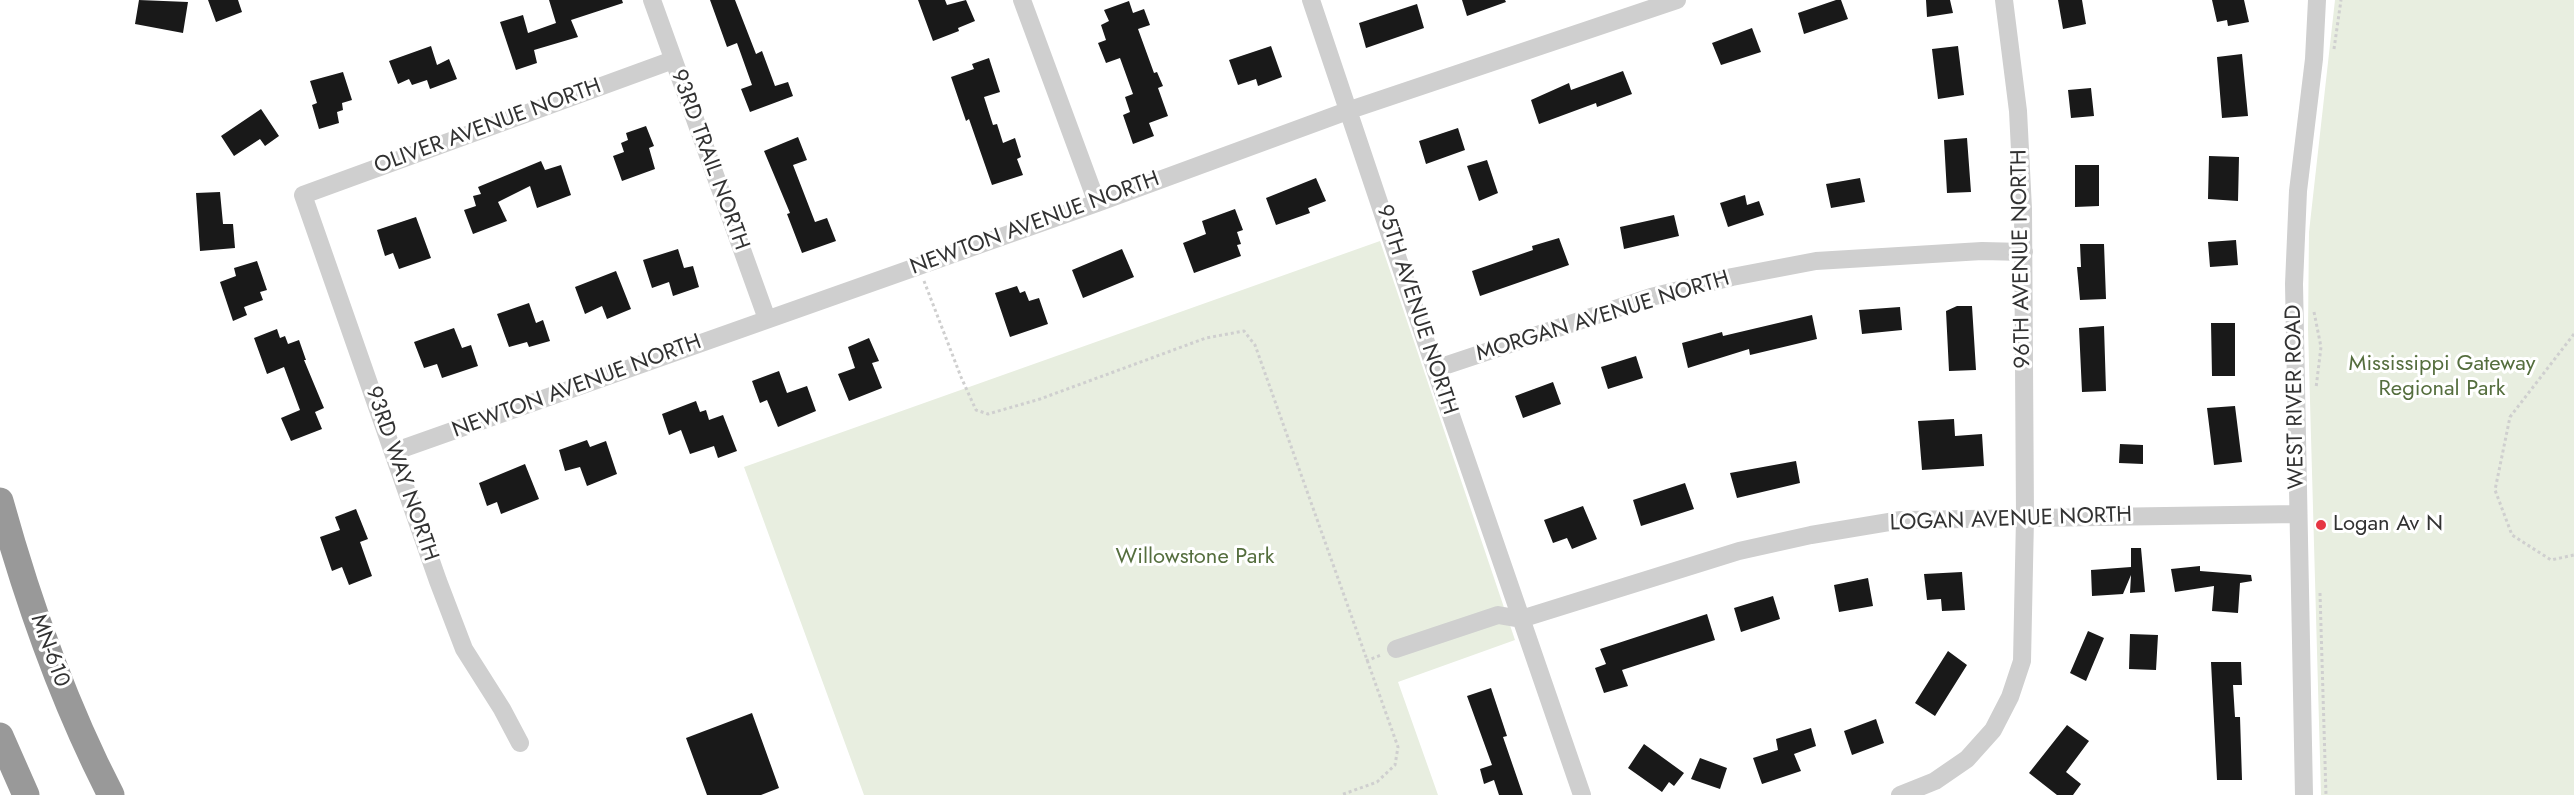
<!DOCTYPE html>
<style>
body{margin:0}
canvas{display:block;background:#fff}
</style>
<canvas width="2574" height="795"></canvas>
<script>
const c = document.querySelector('canvas').getContext('2d');
c.lineJoin = 'round';
function fillPath(path, color) { c.fillStyle = color; c.fill(path, 'evenodd'); }
function stroke(path, color, width, dash) { c.strokeStyle = color; c.lineWidth = width; c.lineCap = dash ? 'butt' : 'round'; c.setLineDash(dash || []); c.stroke(path); }
function drawText(font, color, halo, rows, align = 'center') {
  c.font = font + ' Jost,sans-serif'; c.lineWidth = 6; c.setLineDash([]); c.textBaseline = 'middle'; c.strokeStyle = halo; c.fillStyle = color; for (const [text, x, y, turn = 0] of rows) {
    c.save(); c.translate(x, y); c.rotate((+turn || 0) * Math.PI / 180); c.textAlign = isNaN(turn) ? turn : align; if (halo) c.strokeText(text, 0, 0); c.fillText(text, 0, 0); c.restore();
  }
}
const green = new Path2D(`
 M2335 0H2574V795H2321L2308 329 2309 232Z
 M1380 241 1515 640 1398 682 1438 795H864L744 467Z`);
const building = new Path2D(`
 M139 0 188 2 183 33 135 24Z
 M208 0H238L242 12 216 22Z
 M549 0H622L623 3 571 20 578 37 534 50 537 63 516 70 500 22 523 15 528 33 556 23Z
 M710 0H735L756 54 762 51 775 86 788 82 793 96 750 112 741 89 752 85 737 43 727 47Z
 M918 0H945L947 5 966 0 975 21 958 28 959 31 933 41Z
 M1462 0H1505L1506 2 1467 16Z
 M1836 0H1841L1848 19 1804 34 1798 13Z
 M1926 0H1950L1953 13 1927 17Z
 M2058 0H2082L2086 24 2063 29Z
 M2212 0H2244L2249 22 2228 26 2227 20 2217 22Z
 M1129 1 1133 13 1144 9 1150 25 1138 29 1154 73 1157 72 1163 86 1158 88 1168 116 1149 123 1154 136 1133 144 1123 115 1130 112 1125 97 1133 94 1120 58 1106 63 1098 43 1106 40 1101 25 1109 21 1104 10Z
 M1417 4 1424 28 1366 48 1359 23Z
 M1752 28 1761 52 1721 65 1712 43Z
 M431 46 437 65 449 59 457 79 430 89 427 80 412 85 409 79 398 84 389 61Z
 M1271 46 1282 77 1258 86 1256 79 1238 85 1229 60Z
 M1958 46 1964 95 1938 99 1932 49Z
 M2242 54 2248 116 2222 118 2217 57Z
 M989 58 1000 92 984 97 993 125 997 124 1003 143 1015 138 1021 157 1017 159 1023 175 992 185 969 119 966 121 951 77 974 69 972 64Z
 M1623 71 1632 94 1597 107 1596 103 1539 124 1531 100 1569 83 1571 90Z
 M343 72 352 100 342 103 343 110 337 112 339 123 319 129 312 105 317 103 310 81Z
 M2091 88 2094 116 2071 118 2068 90Z
 M261 109 279 136 265 146 260 139 234 156 221 136Z
 M646 126 654 146 649 148 655 169 622 181 613 156 624 152 621 143 628 140 626 133Z
 M1458 128 1465 150 1426 164 1419 141Z
 M798 137 807 160 793 165 815 222 827 218 836 241 802 253 787 214 790 213 764 151Z
 M1967 138 1971 192 1947 193 1944 140Z
 M2209 156 2239 157 2238 201 2208 199Z
 M1487 160 1498 193 1479 201 1467 166Z
 M541 161 545 170 561 165 571 195 537 208 530 186 498 202 507 221 473 234 464 210 476 206 473 196 481 194 478 187Z
 M2075 165H2099V206L2075 207Z
 M1316 178 1326 201 1308 208 1310 213 1276 225 1266 198Z
 M1860 178 1865 202 1831 208 1826 184Z
 M220 192 223 224H233L235 248 200 251 196 193Z
 M1745 195 1747 205 1759 201 1764 215 1728 227 1720 203Z
 M1235 209 1243 230 1237 232 1241 244 1237 245 1241 256 1194 273 1183 243 1206 234 1202 221Z
 M1674 215 1679 236 1624 249 1620 227Z
 M416 217 431 258 399 269 393 253 385 256 377 230Z
 M1559 238 1569 265 1480 296 1472 271 1533 250 1532 246Z
 M2236 240 2238 265 2210 267 2208 242Z
 M2080 244H2104L2106 299 2080 300 2077 267H2081Z
 M678 249 684 268 693 266 699 287 673 296 669 282 652 288 643 260Z
 M1122 249 1134 277 1083 298 1072 270Z
 M257 261 267 290 260 292 263 300 244 307 247 315 233 321 220 282 236 276 234 268Z
 M616 271 631 309 607 319 602 306 585 314 575 287Z
 M1017 286 1020 293 1025 291 1029 301 1039 298 1048 324 1010 337 995 293Z
 M529 303 536 323 543 320 550 341 529 347 527 342 509 347 497 314Z
 M1957 306H1972L1976 370 1949 371 1946 311Z
 M1900 307 1902 330 1862 334 1859 310Z
 M1812 315 1817 339 1750 355 1749 349 1688 368 1682 343 1722 332 1723 336Z
 M2211 323H2235V376H2212Z
 M2104 326 2106 391 2082 392 2079 328Z
 M454 328 462 348 471 345 478 366 442 378 437 364 424 368 414 342Z
 M277 329 280 338 285 336 288 344 299 340 306 360H304L324 408 315 412 322 429 291 441 281 418 300 410 284 367 267 374 254 338Z
 M869 338 879 361 872 363 882 388 849 401 838 374 855 368 848 347Z
 M1636 356 1643 378 1608 389 1601 367Z
 M779 371 787 393 807 386 816 411 778 427 767 400 760 403 752 381Z
 M1553 382 1561 404 1523 418 1515 396Z
 M696 401 700 412 706 410 709 420 723 415 737 451 718 458 714 446 690 454 681 430 669 435 662 414Z
 M2235 406 2242 462 2214 465 2207 408Z
 M1954 419 1955 436 1982 434 1984 466 1922 470 1918 421Z
 M587 440 590 447 606 441 617 474 587 486 580 467 565 471 559 450Z
 M2120 444 2143 445V464L2119 463Z
 M1796 461 1800 483 1737 498 1730 473Z
 M525 464 539 499 501 514 497 502 487 506 479 483Z
 M1685 483 1694 509 1641 526 1633 500Z
 M1583 506 1597 539 1572 549 1567 538 1553 543 1544 520Z
 M356 509 368 539 360 542 372 576 349 585 342 567 332 571 320 537 340 530 335 517Z
 M2131 548H2141L2145 592 2130 593 2131 575 2123 594 2092 596 2091 570 2131 567Z
 M2200 566V571L2251 575 2252 581 2240 583 2238 613 2212 611 2214 586 2175 592 2171 569Z
 M1962 572 1965 610 1942 611 1941 599 1927 600 1924 574Z
 M1868 578 1873 606 1839 612 1834 585Z
 M1773 596 1780 619 1741 632 1734 608Z
 M1707 614 1715 640 1622 670 1628 686 1604 693 1595 668 1606 664 1600 649Z
 M2088 631 2104 638 2086 681 2070 673Z
 M2130 634 2158 635 2156 670 2129 669Z
 M1948 651 1967 665 1935 716 1915 703Z
 M2211 662H2241L2242 685H2233L2235 717H2240L2242 780H2217Z
 M1491 688 1507 736 1503 737 1523 795H1499L1494 780 1484 784 1480 769 1492 765 1467 696Z
 M752 713 779 788 761 795H707L686 738Z
 M1876 719 1884 743 1852 755 1844 731Z
 M2067 725 2089 741 2066 772 2081 784 2073 795H2057L2029 773Z
 M1811 728 1816 746 1794 754 1801 771 1762 784 1753 758 1778 750 1776 739Z
 M1644 744 1684 773 1674 786 1669 782 1662 792 1628 768Z
 M1700 758 1727 768 1720 789 1691 779Z`);
const path = new Path2D(`
 M2334 49 2341 0
 M924 281 961 377 976 410 988 414 1040 399 1206 338 1244 331 1255 345 1398 747 1395 765 1377 782 1341 795
 M2314 312 2321 347 2316 388
 M2574 334 2510 417 2495 490 2512 535 2551 560 2574 555
 M2320 593 2326 795
 M1366 661 1381 655`);
const minor = new Path2D(`
 M652 0 767 319
 M1022 0 1097 203
 M1311 0 1435 369 1582 795
 M1435 369 1651 297 1732 277 1816 261 1982 251 2024 252
 M393 452 1097 203 1350 110 1677 0
 M1396 649 1498 615 1521 619 1739 551 1811 535 1901 520 2298 514
 M520 743 502 709 464 649 438 581 303 195 673 60
 M1900 795 1935 781 1967 759 1993 730 2010 697 2022 661 2025 518 2023 209 2018 111 2004 0
 M2304 795 2294 284 2298 191 2314 59 2317 0`);
const highway = new Path2D(`
 M0 501C28 602 63 702 111 795
 M0 736 26 795`);
const markers = [
 [2321,525,6,"#e63643"]
];
const streetNames = [
 ["OLIVER AVENUE NORTH",488,127,-20],
 ["93RD TRAIL NORTH",709,160,70],
 ["NEWTON AVENUE NORTH",1035,224,-20],
 ["96TH AVENUE NORTH",2022,259,-91],
 ["95TH AVENUE NORTH",1416,310,72],
 ["MORGAN AVENUE NORTH",1603,317,-17],
 ["NEWTON AVENUE NORTH",577,387,-20],
 ["WEST RIVER ROAD",2296,397,-91],
 ["93RD WAY NORTH",401,474,71],
 ["LOGAN AVENUE NORTH",2011,520,-2],
 ["MN-610",49,651,70]
];
const parkNames = [
 ["Mississippi Gateway",2442,365],
 ["Regional Park",2442,390],
 ["Willowstone Park",1195,558]
];
const poiNames = [
 ["Logan Av N",2333,525]
];
fillPath(green, '#e8eee0');
fillPath(building, '#191919');
stroke(path, '#cfcfcf', 3, [3, 3]);
stroke(minor, '#cfcfcf', 18);
stroke(highway, '#999', 27);
for (const [x, y, r, color] of markers) { const dot = new Path2D(); dot.arc(x, y, r, 0, 2 * Math.PI); c.fillStyle = color; c.fill(dot); stroke(dot, '#fff', 2); }
drawText('22px', '#323232', '#fff', streetNames);
drawText('22px', '#556e3e', '#fff', parkNames);
drawText('22px', '#323232', '#fff', poiNames, 'left');
</script>
